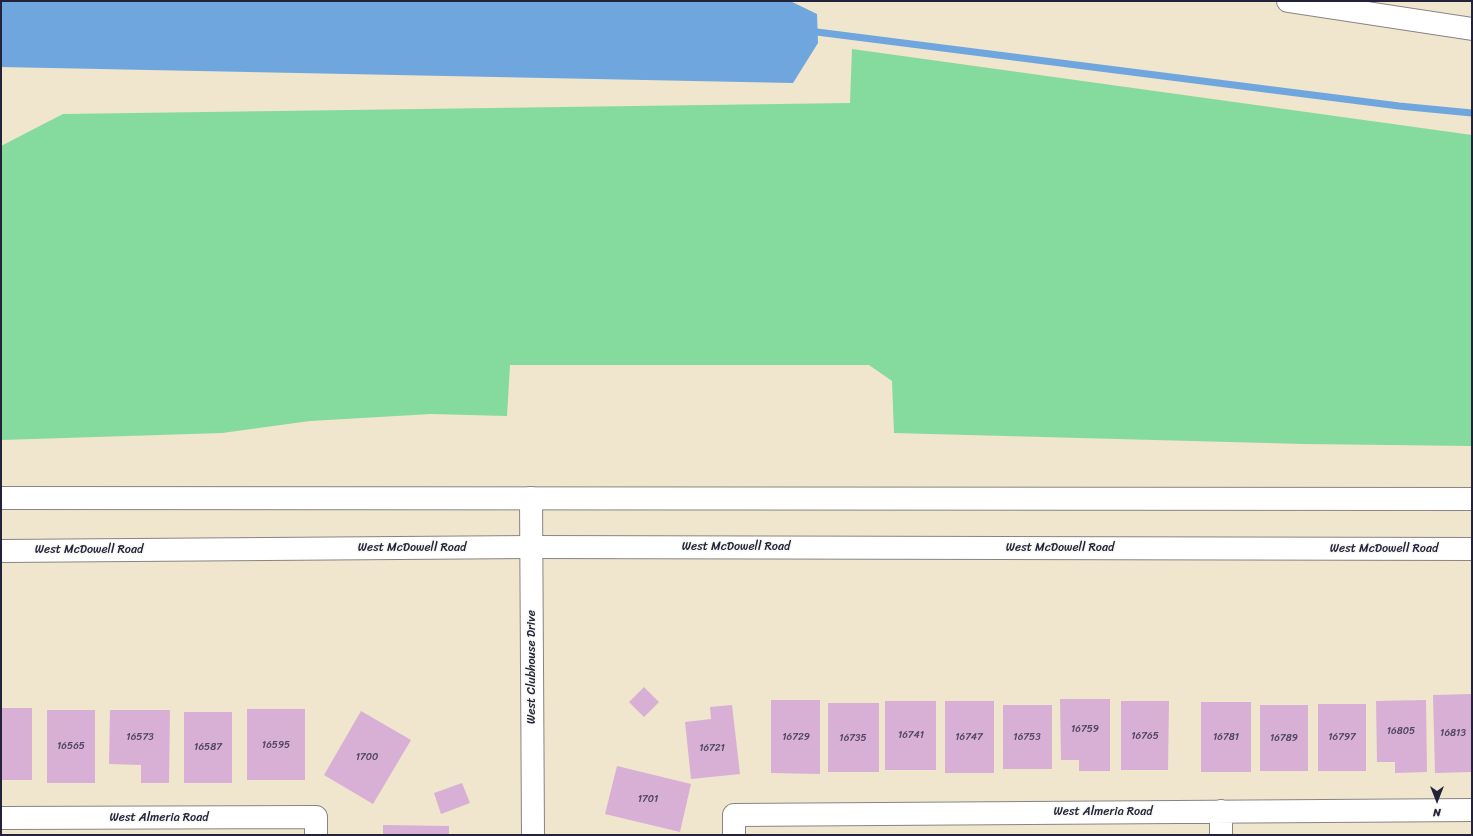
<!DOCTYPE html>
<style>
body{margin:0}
#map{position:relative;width:1473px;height:836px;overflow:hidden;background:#f0e5cd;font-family:Sriracha,sans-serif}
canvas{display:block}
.frame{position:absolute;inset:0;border:2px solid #22223b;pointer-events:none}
.north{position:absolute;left:1417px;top:780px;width:40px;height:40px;-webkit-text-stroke:3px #f6f6f2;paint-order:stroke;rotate:180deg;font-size:11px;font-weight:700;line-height:16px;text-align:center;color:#22223b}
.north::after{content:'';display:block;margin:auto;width:14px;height:18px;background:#22223b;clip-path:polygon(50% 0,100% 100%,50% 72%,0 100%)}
</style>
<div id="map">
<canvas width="1473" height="836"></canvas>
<div class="frame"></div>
<div class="north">N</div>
</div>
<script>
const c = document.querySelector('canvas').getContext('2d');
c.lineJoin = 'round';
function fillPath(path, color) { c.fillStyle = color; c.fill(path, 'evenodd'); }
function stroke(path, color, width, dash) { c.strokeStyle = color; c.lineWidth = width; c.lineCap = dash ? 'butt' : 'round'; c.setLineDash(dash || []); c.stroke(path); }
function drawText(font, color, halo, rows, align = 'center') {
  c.font = font + ' Sriracha,sans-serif'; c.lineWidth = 3; c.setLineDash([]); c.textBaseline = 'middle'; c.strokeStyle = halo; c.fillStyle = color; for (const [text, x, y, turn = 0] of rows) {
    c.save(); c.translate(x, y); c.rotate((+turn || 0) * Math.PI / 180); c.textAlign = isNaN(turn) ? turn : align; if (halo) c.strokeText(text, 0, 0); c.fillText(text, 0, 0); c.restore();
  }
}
const green = new Path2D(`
 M852 49 1472 135V446L1304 444 894 433 892 381 869 365H510L507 416 431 414 310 421 222 433 1 440V146L63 114 850 103Z`);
const water = new Path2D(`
 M1 1H790L817 14 818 43 793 83 1 67Z`);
const stream = new Path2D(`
 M809 31 1399 106 1472 113`);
const building = new Path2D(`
 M644 687 659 702 644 717 629 702Z
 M1472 694V772L1435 773 1433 695Z
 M1060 699H1110V771H1079V760H1061Z
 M771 700H820V774L771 773Z
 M1426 700 1427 772 1395 773V762H1377L1376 701Z
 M885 701H936V770H885Z
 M945 701H994V773H945Z
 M1121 701H1169L1168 770H1121Z
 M1201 702H1251V772H1201Z
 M828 703H879V772H828Z
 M1318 704H1366V771H1318Z
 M732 705 740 774 691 779 685 722 711 719 710 707Z
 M1003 705H1052V769H1003Z
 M1260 705H1308V771H1260Z
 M1 708H32V780H1Z
 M247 709H305V780H247Z
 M47 710H95V783H47Z
 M110 710H170L169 783H141V765L109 764Z
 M361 711 411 740 373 804 324 775Z
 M184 712H232V783H184Z
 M617 766 691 784 680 832 605 814Z
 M462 783 470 803 441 814 434 793Z
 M383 825 449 826V835H383Z`);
const street = new Path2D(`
 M1221 811V835
 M1 818 316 817V835
 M734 835V815L1472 810`);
const secondary = new Path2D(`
 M531 498 533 835`);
const primary = new Path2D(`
 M1288 1 1472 29
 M1 498 1472 499
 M1 551 531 547 1472 549`);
const numberNames = [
 ["16759",1085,729],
 ["16805",1401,731],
 ["16813",1453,733],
 ["16741",911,735],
 ["16765",1145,736],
 ["16573",140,737],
 ["16729",796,737],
 ["16747",969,737],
 ["16753",1027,737],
 ["16781",1226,737],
 ["16797",1342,737],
 ["16735",853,738],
 ["16789",1284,738],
 ["16595",276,745],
 ["16565",71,746],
 ["16587",208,747],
 ["16721",712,748],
 ["1700",367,757],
 ["1701",648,799]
];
const streetNames = [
 ["West McDowell Road",736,547],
 ["West McDowell Road",412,548],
 ["West McDowell Road",1060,548],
 ["West McDowell Road",1384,549],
 ["West McDowell Road",89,550],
 ["West Clubhouse Drive",532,667,-90],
 ["West Almeria Road",1103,812],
 ["West Almeria Road",159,818]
];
fillPath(green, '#85da9e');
fillPath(water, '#6ea6dd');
stroke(stream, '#6ea6dd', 7);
fillPath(building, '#d8b0d6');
stroke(street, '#898484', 24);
stroke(secondary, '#898484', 24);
stroke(primary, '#898484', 24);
stroke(street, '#fff', 22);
stroke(secondary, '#fff', 22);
stroke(primary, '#fff', 22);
drawText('10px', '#504662', null, numberNames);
drawText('12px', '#22223b', '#f6f6f2', streetNames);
</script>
